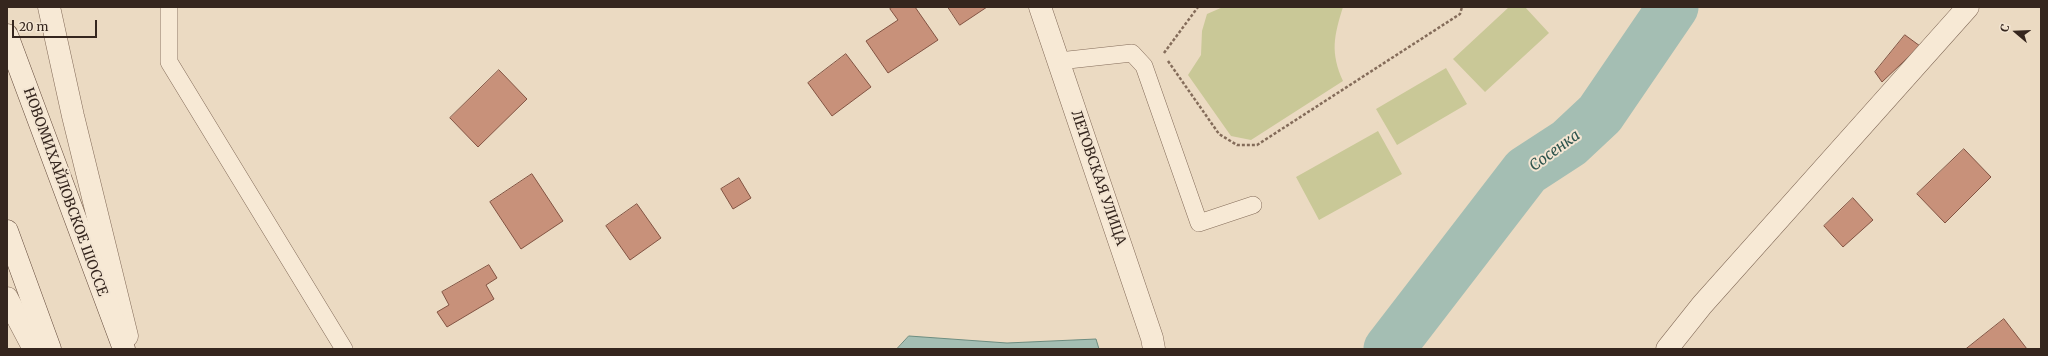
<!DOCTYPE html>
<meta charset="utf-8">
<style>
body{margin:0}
#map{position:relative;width:2048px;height:356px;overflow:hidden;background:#ebdac2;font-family:Merriweather,serif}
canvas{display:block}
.frame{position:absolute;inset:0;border:8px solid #35261e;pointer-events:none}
.north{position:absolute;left:1996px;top:12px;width:40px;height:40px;-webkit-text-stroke:3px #f3e5d2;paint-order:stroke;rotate:289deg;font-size:11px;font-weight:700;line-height:16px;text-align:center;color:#35261e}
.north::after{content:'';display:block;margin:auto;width:14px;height:18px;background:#35261e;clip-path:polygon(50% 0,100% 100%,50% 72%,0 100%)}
.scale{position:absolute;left:12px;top:20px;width:85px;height:18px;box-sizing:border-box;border:2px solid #35261e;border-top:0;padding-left:5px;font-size:12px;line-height:14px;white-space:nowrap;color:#35261e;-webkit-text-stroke:3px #f3e5d2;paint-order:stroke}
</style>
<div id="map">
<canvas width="2048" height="356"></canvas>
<div class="frame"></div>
<div class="north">С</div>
<div class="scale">20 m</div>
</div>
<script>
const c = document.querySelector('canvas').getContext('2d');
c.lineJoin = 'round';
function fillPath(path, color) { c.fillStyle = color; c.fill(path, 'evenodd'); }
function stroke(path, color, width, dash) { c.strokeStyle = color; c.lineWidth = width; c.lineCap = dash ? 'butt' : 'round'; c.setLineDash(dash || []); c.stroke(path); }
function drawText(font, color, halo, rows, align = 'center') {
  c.font = font + ' Merriweather,serif'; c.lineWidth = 4; c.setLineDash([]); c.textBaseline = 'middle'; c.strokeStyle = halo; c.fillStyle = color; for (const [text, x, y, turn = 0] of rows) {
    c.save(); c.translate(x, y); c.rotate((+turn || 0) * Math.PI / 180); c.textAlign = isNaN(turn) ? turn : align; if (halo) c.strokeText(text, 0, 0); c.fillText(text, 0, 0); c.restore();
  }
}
const green = new Path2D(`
 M1223 7H1343C1334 36 1330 52 1343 81L1251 140 1231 136 1188 75 1201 55 1202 31 1207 14Z
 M1509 7H1525L1549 33 1485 92 1453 59Z
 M1446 68 1467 104 1397 145 1376 109Z
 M1378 131 1402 174 1319 220 1296 177Z`);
const water = new Path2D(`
 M909 336 1007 343 1096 339 1099 349H897Z`);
const river = new Path2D(`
 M1389 349 1526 171 1569 143 1600 114 1673 7`);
const building = new Path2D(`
 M893 7H915L938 40 888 73 866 41 898 20 890 9Z
 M948 7H987L960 25Z
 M1905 35 1920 46 1882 82 1875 72Z
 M846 54 871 87 832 116 808 83Z
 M499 70 527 99 478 147 450 118Z
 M1964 149 1991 177 1945 223 1917 194Z
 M532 174 563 221 521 249 490 202Z
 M739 178 751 198 733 209 721 189Z
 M1853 198 1873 220 1843 247 1824 226Z
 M637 204 661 238 630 260 606 226Z
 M489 265 497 278 486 285 494 299 447 327 437 312 449 305 442 292Z
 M2004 319 2027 349H1966Z`);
const path = new Path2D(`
 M1164 53 1198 7
 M1168 61 1219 134 1237 145H1257L1460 14 1462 7`);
const service = new Path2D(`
 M169 7V62L344 349
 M1059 61 1132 53 1144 66 1199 223 1253 205`);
const minor = new Path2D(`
 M1040 7 1152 338 1154 349
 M1667 349 1702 305 1968 7`);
const tertiary = new Path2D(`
 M49 7 73 116 127 336
 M7 298 34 349`);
const secondary = new Path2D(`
 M7 35 124 349
 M7 231 50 349`);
const streetNames = [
 ["ЛЕТОВСКАЯ УЛИЦА",1098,178,71],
 ["НОВОМИХАЙЛОВСКОЕ ШОССЕ",65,192,70]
];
const waterNames = [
 ["Сосенка",1555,151,-36]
];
fillPath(green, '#c9c897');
fillPath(water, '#a4beb3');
stroke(water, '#6c8c80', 1);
stroke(river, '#a4beb3', 51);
fillPath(building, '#c8917a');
stroke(building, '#825342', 1);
stroke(service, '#846c5a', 18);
stroke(minor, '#846c5a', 23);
stroke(tertiary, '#846c5a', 23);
stroke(secondary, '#664d3e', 23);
stroke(path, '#846c5a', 2.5, [3, 2]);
stroke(service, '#f7e9d5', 17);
stroke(minor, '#f7e9d5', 22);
stroke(tertiary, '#f7e9d5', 22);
stroke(secondary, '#f7e9d5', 22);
drawText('14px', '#35261e', '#f3e5d2', streetNames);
drawText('italic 15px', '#2e544d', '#f3e5d2', waterNames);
</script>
